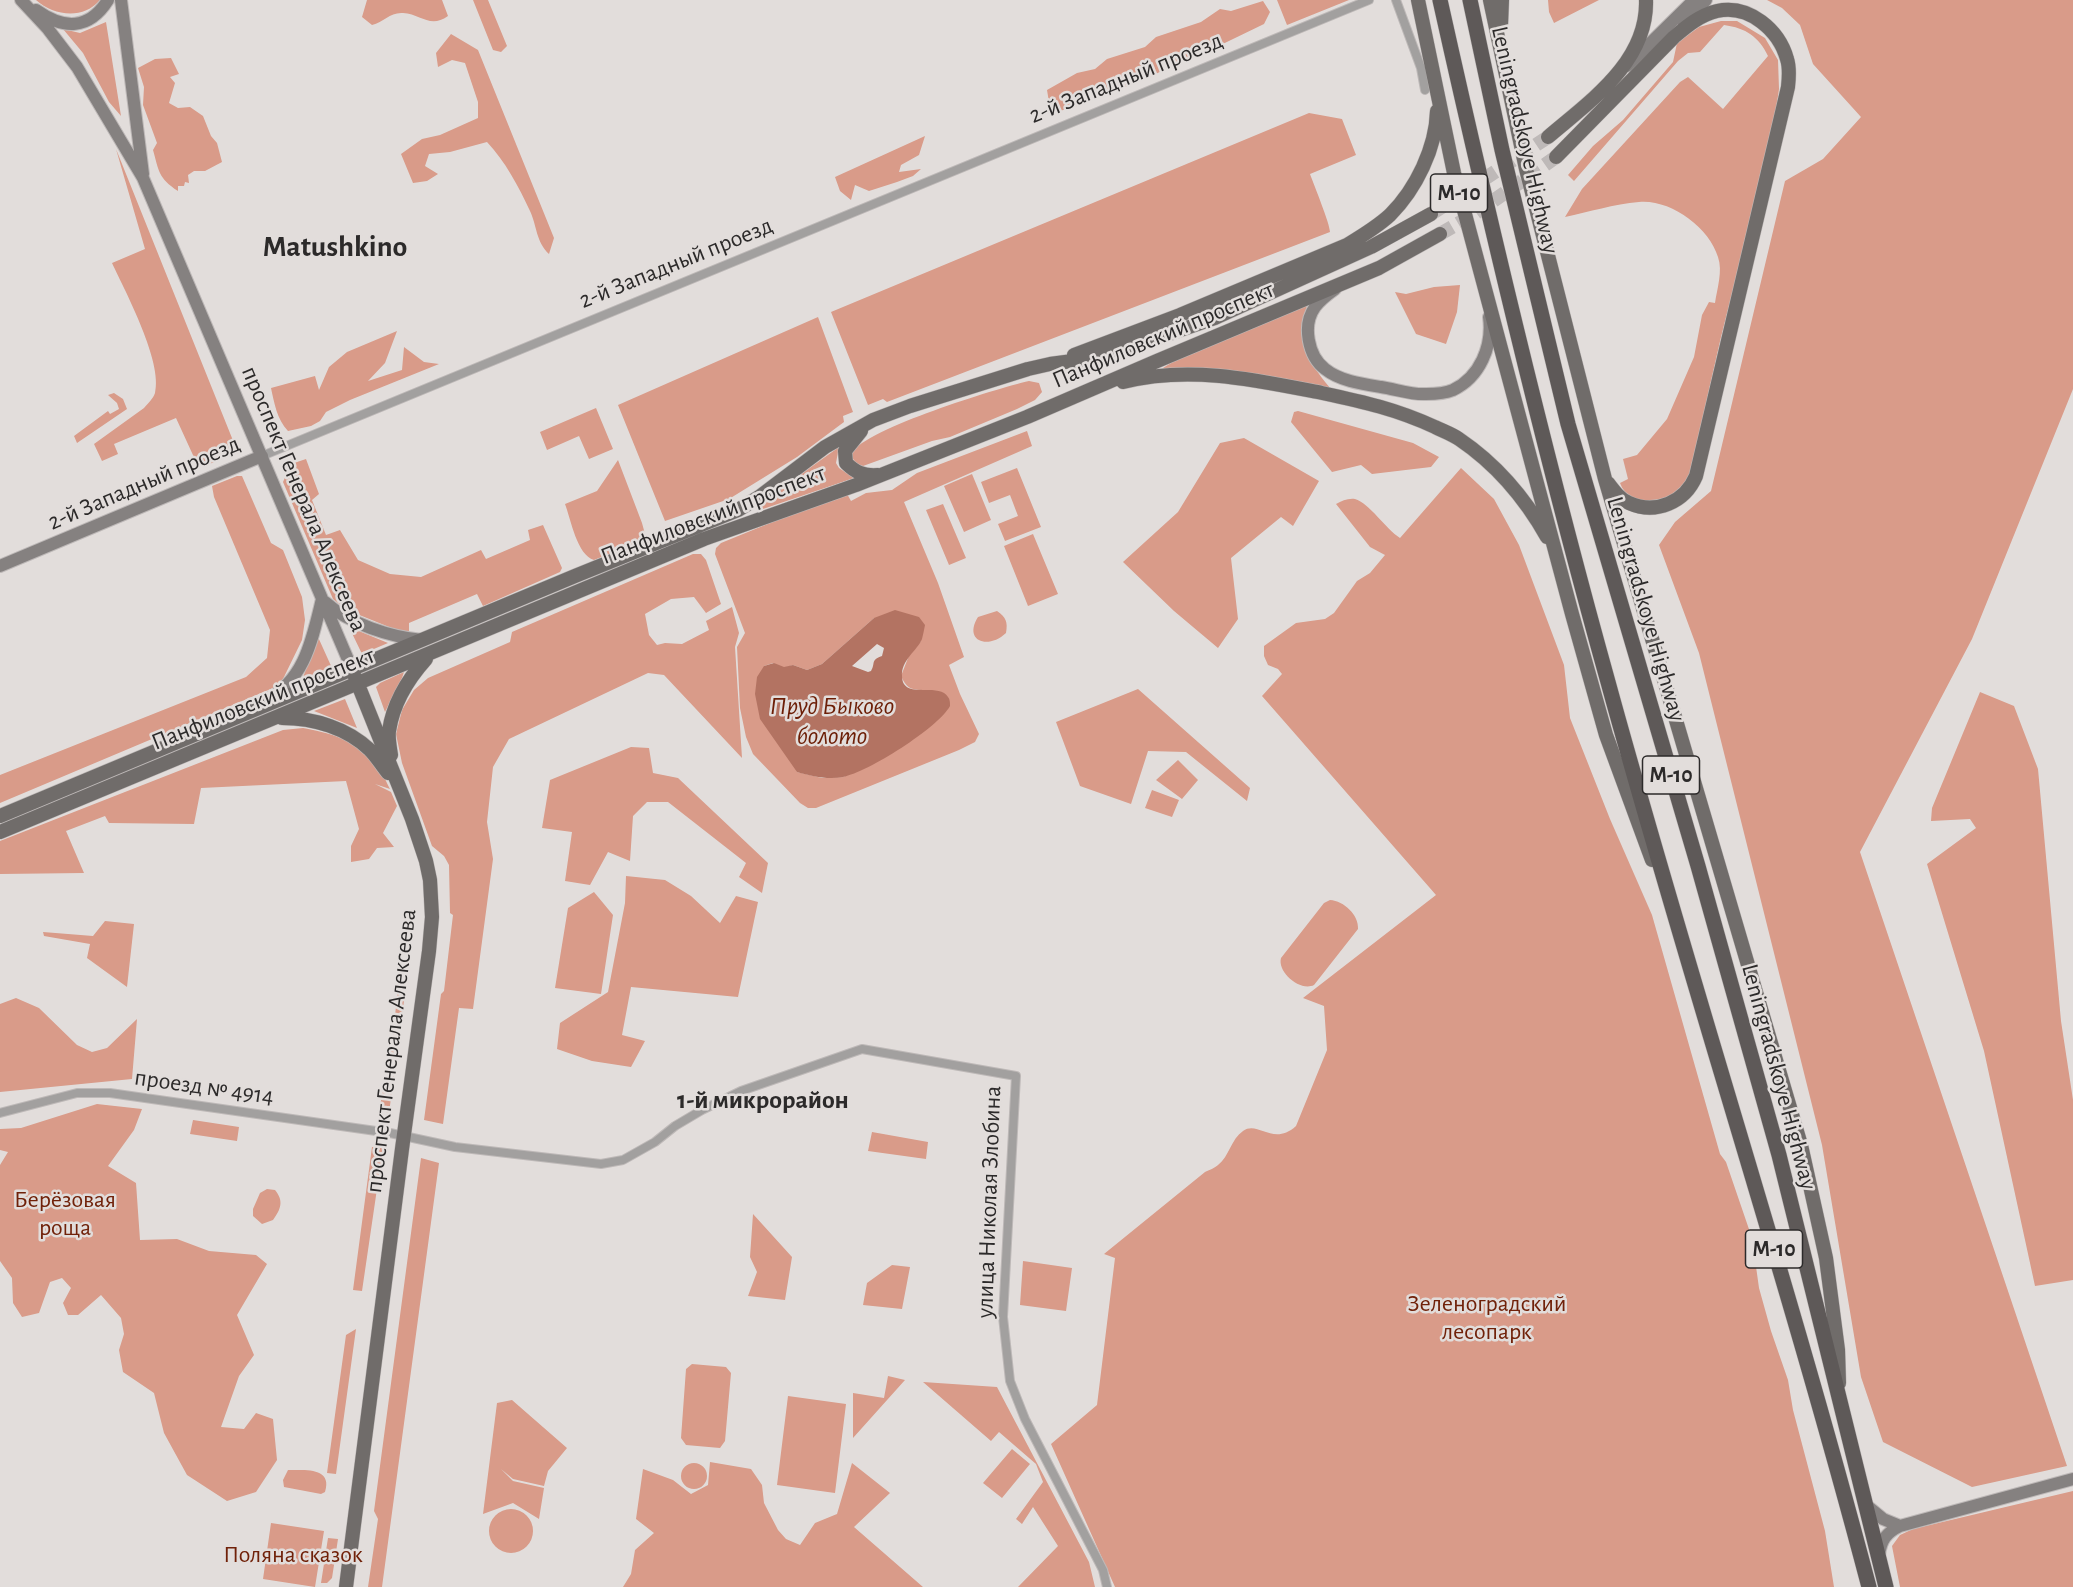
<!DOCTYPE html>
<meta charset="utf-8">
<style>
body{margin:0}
canvas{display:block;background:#e2dddb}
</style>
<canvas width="2073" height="1587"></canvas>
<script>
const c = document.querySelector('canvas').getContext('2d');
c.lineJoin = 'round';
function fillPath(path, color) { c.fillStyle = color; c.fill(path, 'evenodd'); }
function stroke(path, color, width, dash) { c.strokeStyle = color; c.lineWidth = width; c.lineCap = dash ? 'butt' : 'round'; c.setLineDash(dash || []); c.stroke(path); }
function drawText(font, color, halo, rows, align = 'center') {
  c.font = font + ' "Alegreya Sans",sans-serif'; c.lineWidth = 5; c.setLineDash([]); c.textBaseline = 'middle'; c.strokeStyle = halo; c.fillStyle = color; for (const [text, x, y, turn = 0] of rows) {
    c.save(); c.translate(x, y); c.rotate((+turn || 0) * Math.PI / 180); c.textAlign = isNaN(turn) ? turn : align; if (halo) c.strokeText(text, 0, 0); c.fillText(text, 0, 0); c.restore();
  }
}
const green = new Path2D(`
 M36 0H100C83 20 54 16 36 0Z
 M367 0H442L448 16C430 29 421 14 403 13 390 12 384 22 372 25L362 17Z
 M473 0H488L507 46 501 52 493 50Z
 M1277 0H1349L1287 25Z
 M1548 0H1599L1554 23 1549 12Z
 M1767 0H2073V389L1972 639 1860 852 2067 1466 1972 1487 1883 1442 1861 1377 1822 1145 1699 653 1659 545 1675 522 1711 491 1785 181 1823 159 1861 117 1813 64 1800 25 1782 8Z
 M1263 1 1270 12 1264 24 1200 55 1183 60 1148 78 1069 109 1058 111 1049 102 1047 90 1077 73 1095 69 1107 59 1145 47 1156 37 1201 22 1220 9 1231 11Z
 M1721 21H1737L1765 38 1778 60 1779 89 1772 137 1721 337 1690 474C1686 480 1682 488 1676 492 1658 506 1628 506 1620 483L1628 479 1623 459 1637 455 1667 419 1694 357 1702 315 1709 302 1715 303C1717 289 1723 271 1718 257 1709 227 1670 199 1639 202 1614 204 1589 212 1565 217L1582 189 1680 82 1688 77 1723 109 1768 56C1759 37 1746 28 1724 25L1700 52 1688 53 1678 61 1574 181 1568 175 1593 146 1623 120 1673 62 1677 43 1699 27Z
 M106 22 121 116 109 102 83 53 63 29 80 33Z
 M451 34 478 50 554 238 549 254C536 242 537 226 530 211 519 187 505 161 487 142L450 152 429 154 425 166 438 174 427 181 413 183 401 154 422 139 440 135 478 118V102L465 63 452 60 438 67 436 53Z
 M171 58 179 74 170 77 175 83 169 103 178 108 190 107 203 116 211 136 217 143 222 162 205 171H194L188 175 189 183 185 182 184 186H178V191C158 178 159 171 153 150L157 143 143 105 144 87 138 68 155 59Z
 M1309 113 1342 119 1356 155 1310 174C1314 185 1330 224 1330 232L887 402 883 399 868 405 831 312Z
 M925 136 919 155 901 165 899 172 921 169 913 176 897 182 869 191 855 185 851 200 840 191 835 177Z
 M116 149 238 453 204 466H198L176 418 114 444 118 454 102 461 94 444 144 408C148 403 153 399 155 393 163 362 126 293 112 263L145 249Z
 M1460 285 1457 312 1446 344 1416 334 1395 292 1406 294 1434 287Z
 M1307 304C1302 348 1303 355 1331 389L1163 368 1179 358Z
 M818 317 853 412 843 416 844 422 797 457 729 499 665 521 618 405Z
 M397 331 385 363 368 381 402 370 404 347 424 362 439 364 350 400 326 412 320 421 311 426 288 431C277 420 274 402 271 388L315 376 319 390 329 367 347 352Z
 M1029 381 1039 383 1042 392 1035 400 1017 409 950 437 932 441 863 466C856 464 853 461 851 453 868 428 995 389 1029 381Z
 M114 393 123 399 127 409 77 443 74 436 108 411 110 414 119 409 117 403 108 395Z
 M596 408 613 449 589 459 579 436 547 450 540 432Z
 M1298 411 1413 443 1439 457 1431 467 1372 474 1361 465 1332 472 1291 422 1294 412Z
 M1027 431 1032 446 904 502 938 583 964 657 949 665 960 694 979 734 975 742 959 750 816 808H808L800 803 753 754 746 737 740 708 737 647 745 633 715 554 716 548 721 543 846 492 851 501 866 493 892 490 917 473ZM874 618 921 641 910 653 901 676C906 687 910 690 922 690L844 777 822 778 797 772 764 666 773 663 784 668 793 665 807 670 822 664Z
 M1244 438 1319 481 1293 526 1281 517 1231 558 1238 619 1218 648 1174 611 1123 562 1178 512 1220 443Z
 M839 447 836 463 839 468 854 478 763 509 760 506 761 503Z
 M306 459 319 494 312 500 326 535 340 530 358 560 390 574 421 577 481 550 486 559 530 540 528 530 543 525 562 568 560 572 483 606 477 594 409 623V635L347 610 333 599 283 482 291 464Z
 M618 460 642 523 645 534 642 541 594 560C577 555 571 520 565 504L597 491Z
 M1017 468 1041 527 1005 541 998 524 1018 516 1010 495 989 503 981 482Z
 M1461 468 1494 499 1519 545 1564 665 1570 718 1610 819 1652 915 1720 1154 1726 1162 1752 1238 1759 1288 1771 1331 1788 1380 1793 1410 1825 1531 1834 1587H1115L1051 1444 1097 1405 1115 1258 1104 1254 1205 1172C1209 1170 1215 1168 1218 1165 1229 1157 1231 1139 1243 1131 1258 1120 1273 1147 1296 1126L1327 1050 1324 1006 1303 998 1436 895 1262 696 1282 674 1278 669 1268 665 1264 656V646L1296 623 1325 619 1334 613 1357 581 1370 573 1385 555 1370 547 1336 504C1342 501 1348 498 1355 499 1369 503 1386 529 1400 538Z
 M972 474 991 520 964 532 944 486Z
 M237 476H242L271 543 283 550 302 597 305 620 302 640 283 679 273 688 0 803V775L246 677 267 658 270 630 214 497 212 486Z
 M943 504 966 558 949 565 926 510Z
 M1033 534 1058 594 1028 606 1004 546Z
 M693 554H701L706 560 721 604 706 613 694 597 671 599 645 614 649 635 657 645 665 643 682 644 709 630 706 621 732 607 739 633 735 647 742 758 664 675 648 673 509 739 493 767 487 822 493 859 473 1009 459 1008 443 1124 424 1120 441 994 444 991 453 915 450 913 449 865 444 856 432 846 402 763 396 734 402 710 414 690 428 678 510 642 512 632Z
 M997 611C1006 617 1008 622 1006 633 988 650 963 641 978 617Z
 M349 627 388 643 362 654Z
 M318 637 332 668 302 680Z
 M404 672 402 678 385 712 376 687 380 683Z
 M1138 689 1250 788 1247 801 1186 752 1148 751 1131 804 1080 786 1056 722Z
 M1980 692 2014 706 2038 769 2061 1021 2073 1100V1280L2035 1286 1984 1051 1927 864 1976 828 1970 819 1931 821 1932 808Z
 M345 699 357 728 314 711Z
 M303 728C325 732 361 741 375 760 381 768 385 780 390 789L375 784 391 792 397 806 383 833 394 847 377 848 369 859 351 862V846L359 829 346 781 201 788 194 824 109 823 105 816 66 831 84 873 0 874V841L283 730Z
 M631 747 649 748 653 773 678 778 768 863 762 893 739 877 746 863 668 802H647L633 816 630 861 608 852 590 885 565 881 572 832 542 828 550 780Z
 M1178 760 1198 780 1182 799 1156 780Z
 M1152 790 1179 800 1172 817 1145 808Z
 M626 876 665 880 691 896 720 923 736 896 758 902 738 997 631 987 622 1035 645 1041 631 1067 592 1061 557 1049 560 1023 608 992 625 903Z
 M594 892 613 915 601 994 555 988 568 908Z
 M1330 900C1344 901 1359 915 1358 929L1314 985C1300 992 1277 972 1281 958L1324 903Z
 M105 921 134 924 127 987 87 958 90 944 44 936 43 932 93 936Z
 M400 969 405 970 406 986 389 1113 379 1110 391 1053Z
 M16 998 39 1008 77 1045 92 1052 107 1048 137 1019 132 1079 0 1092V1004Z
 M97 1104 142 1109 134 1130 108 1166 136 1183 140 1240 177 1239 209 1251 256 1255 267 1264 237 1315 254 1355 239 1376 221 1427 244 1429 256 1413 273 1419 277 1460 256 1492 227 1501 187 1475 164 1433 154 1393 123 1372 119 1350 124 1334 121 1318 101 1295 78 1315H68L63 1303 71 1288 62 1278 50 1282 39 1313 22 1317 13 1303 12 1278 0 1261V1165L8 1152 0 1150V1129L21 1128Z
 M193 1120 239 1127 237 1141 190 1134Z
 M872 1132 928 1142 926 1159 868 1151Z
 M372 1147 383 1148 362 1291 353 1290Z
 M421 1158 439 1163 382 1587H368L378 1519 374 1511Z
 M267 1189 275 1190C284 1201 281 1209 273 1220L262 1224 253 1216V1209L260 1193Z
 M753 1214 792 1257 785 1300 748 1296 757 1272 750 1257Z
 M1023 1261 1072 1268 1066 1311 1020 1305Z
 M892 1265 910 1267 902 1309 863 1305 867 1283Z
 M356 1329 336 1474 327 1473 346 1335Z
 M692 1364 726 1367 731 1373 725 1441 720 1448 686 1445 681 1438 686 1369Z
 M888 1376 905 1380 853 1438V1393L884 1398Z
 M923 1382 997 1387 1089 1562 1095 1587H1018L1058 1546 1033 1507 1022 1524 1016 1519 1043 1482 1036 1464 999 1432 991 1441Z
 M788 1396 846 1404 835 1493 777 1485Z
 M512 1400 567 1448 548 1471 544 1486 513 1479 501 1469 513 1481 544 1488 539 1519 513 1503 483 1514 497 1403Z
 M1012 1449 1030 1464 1002 1498 983 1483Z
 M710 1462 751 1469 762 1485 764 1503 778 1530 786 1539 800 1545 815 1523 837 1514 852 1463 890 1493 854 1527 923 1587H623L631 1574 635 1550 654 1533 636 1519 643 1469 673 1480 691 1494 708 1485Z
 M681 1476a13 13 0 1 1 26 0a13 13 0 1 1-26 0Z
 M288 1470C305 1470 333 1467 325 1492L321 1494 284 1487 283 1480Z
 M2073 1491V1587H1900L1892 1546 1900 1535 1913 1529Z
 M489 1531a22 22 0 1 1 44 0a22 22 0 1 1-44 0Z
 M271 1523 324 1531 315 1587 263 1579Z
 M328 1538 338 1539 332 1578 327 1583H321Z`);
const water = new Path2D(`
 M895 610 919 617 925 625C924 630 923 635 922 639 917 651 901 660 902 676 902 701 939 681 948 697 950 699 950 703 950 706 938 728 868 772 843 777 827 780 812 776 797 772L760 719 755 694 757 677 764 666 774 663 784 667 793 665 807 670 822 664 874 618ZM877 644 884 648 882 656C870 660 876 663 871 671L868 672 852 666Z`);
const primaryTunnel = new Path2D(`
 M1431 214 1548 137
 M1440 234 1473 215 1556 157`);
const street = new Path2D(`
 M1396 0 1421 68 1425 90
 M262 456 1369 0
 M0 1113 77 1093H110L390 1133 455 1147 601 1164 623 1160 655 1142 675 1126 702 1110 741 1091 862 1049 1016 1076 1003 1317 1010 1381 1025 1419 1103 1570 1107 1587`);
const secondary = new Path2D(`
 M21 0 48 29 77 67 143 178 352 669
 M121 0 143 174
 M36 10C64 30 89 30 108 0
 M1684 25 1706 0
 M1627 66 1694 0
 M1335 289C1328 294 1320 300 1315 307 1302 325 1308 356 1325 369 1340 381 1362 384 1381 387 1395 389 1412 395 1426 394 1434 394 1446 393 1453 390 1480 377 1493 346 1489 317
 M0 566 262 456
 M325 602C349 624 391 637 422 640
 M265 701C305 680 312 640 322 599
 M1866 1505 1883 1519 1900 1526
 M1879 1555C1881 1540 1886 1533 1900 1526L2073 1479`);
const primary = new Path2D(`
 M1418 0 1454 173 1572 614 1606 735 1652 860
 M1490 0 1526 169 1605 479 1801 1145 1826 1258 1838 1350 1839 1383
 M1501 25 1502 0
 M1548 137C1590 101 1648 62 1646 0
 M1556 157 1674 37C1687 26 1700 15 1717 11 1749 4 1779 30 1787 59 1790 68 1789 78 1788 87L1696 476C1685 502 1656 515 1629 503 1620 499 1614 491 1608 483
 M1074 355 1180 315 1347 245C1362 236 1377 227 1390 215 1416 189 1436 148 1437 111
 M1123 382C1190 365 1256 380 1322 393 1364 402 1396 409 1435 427 1443 431 1452 434 1459 439 1496 464 1525 498 1547 537
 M861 431 845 451 846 463C856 473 864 476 878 475
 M282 718C314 718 347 728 370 750 377 757 382 766 388 773
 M391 755C390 748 388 739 389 731 393 704 408 679 426 659
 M0 816 575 576 738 510 759 497 825 447 873 420 910 406 1028 369 1050 364 1103 357 1215 318 1371 247 1431 214
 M0 832 704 539 856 485 1027 417 1157 361 1379 268 1440 234
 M346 1587 402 1149 429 951 432 917 430 880 426 861 412 819 355 677`);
const highway = new Path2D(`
 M1440 0C1491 229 1545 456 1608 682 1691 985 1789 1283 1869 1587
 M1470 0 1502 150 1568 424 1698 866 1779 1155 1886 1587`);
const shields = [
 [1459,193,57],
 [1671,775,57],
 [1774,1249,57]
];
const shieldNames = [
 ["М-10",1459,193],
 ["М-10",1671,775],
 ["М-10",1774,1249]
];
const streetNames = [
 ["2-й Западный проезд",1126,78,-22],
 ["Leningradskoye Highway",1525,140,77],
 ["2-й Западный проезд",676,263,-22],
 ["Панфиловский проспект",1163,335,-23],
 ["2-й Западный проезд",144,483,-23],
 ["проспект Генерала Алексеева",304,499,67],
 ["Панфиловский проспект",713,515,-21],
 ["Leningradskoye Highway",1646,609,74],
 ["Панфиловский проспект",263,699,-22],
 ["проспект Генерала Алексеева",391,1051,-83],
 ["Leningradskoye Highway",1779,1077,75],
 ["проезд № 4914",204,1087,8],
 ["улица Николая Злобина",989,1202,-88]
];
const parkNames = [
 ["Берёзовая",65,1200],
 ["роща",65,1228],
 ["Зеленоградский",1487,1304],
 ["лесопарк",1487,1332],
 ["Поляна сказок",293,1555]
];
const waterNames = [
 ["Пруд Быково",832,706],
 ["болото",832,736]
];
const neighbourhoodNames = [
 ["1-й микрорайон",763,1100]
];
const districtNames = [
 ["Matushkino",335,247]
];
fillPath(green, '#d99b89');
fillPath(water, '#b37362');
stroke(primaryTunnel, '#beb9b8', 14, [14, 7]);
stroke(street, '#beb9b8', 10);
stroke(secondary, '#beb9b8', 14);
stroke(primary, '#beb9b8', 15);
stroke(highway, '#beb9b8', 16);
stroke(street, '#a2a09f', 8);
stroke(secondary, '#858180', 12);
stroke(primary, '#706c6a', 14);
stroke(highway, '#5e5958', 15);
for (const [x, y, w] of shields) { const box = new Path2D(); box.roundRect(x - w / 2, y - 19, w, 38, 4.5); c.fillStyle = '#e2dddb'; c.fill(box); stroke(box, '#2c2a2a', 1.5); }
drawText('bold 22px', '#2c2a2a', null, shieldNames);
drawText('24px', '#2c2a2a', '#e2dddb', streetNames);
drawText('24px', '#702109', '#e2dddb', parkNames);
drawText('italic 26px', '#6c1e06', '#e2dddb', waterNames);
drawText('bold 26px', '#2c2a2a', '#e2dddb', neighbourhoodNames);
drawText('bold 30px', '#2c2a2a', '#e2dddb', districtNames);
</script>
